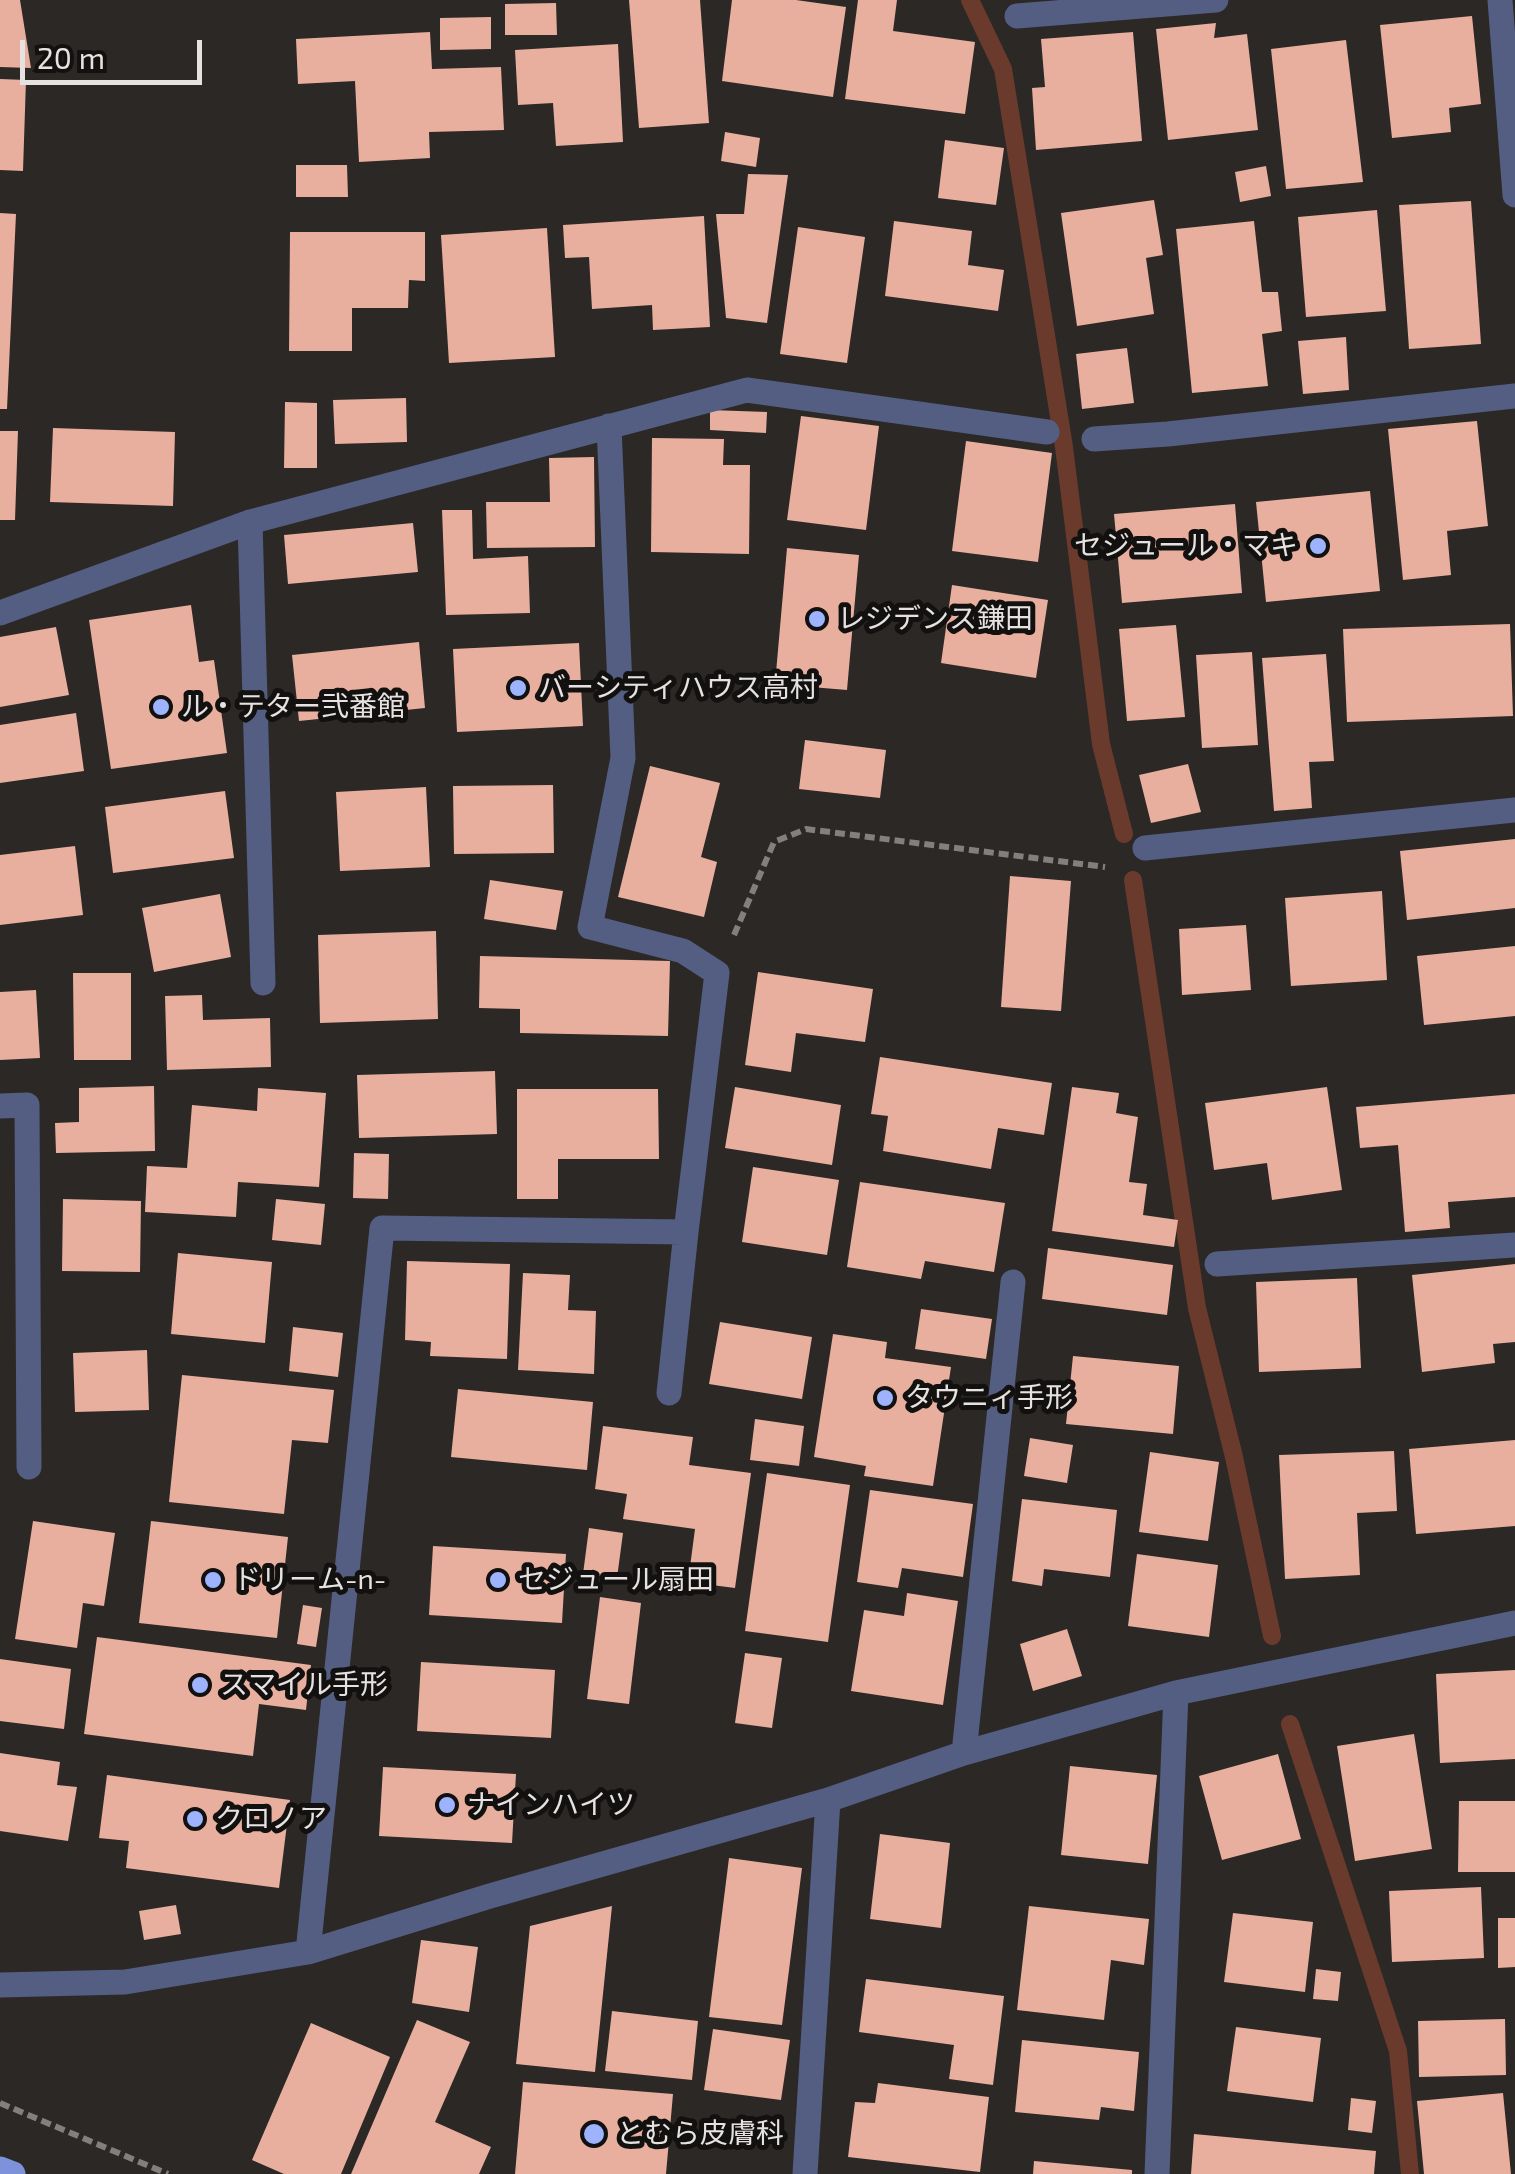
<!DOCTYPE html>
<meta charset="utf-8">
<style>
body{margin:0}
#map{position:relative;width:1515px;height:2174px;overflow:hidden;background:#2c2826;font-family:"Exo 2",sans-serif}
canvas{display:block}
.scale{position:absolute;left:20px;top:40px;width:182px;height:45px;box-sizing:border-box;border:5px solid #e5e2e1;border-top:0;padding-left:12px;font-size:30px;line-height:35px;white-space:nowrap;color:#e5e2e1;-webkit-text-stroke:8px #131110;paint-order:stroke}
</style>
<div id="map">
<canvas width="1515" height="2174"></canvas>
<div class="scale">20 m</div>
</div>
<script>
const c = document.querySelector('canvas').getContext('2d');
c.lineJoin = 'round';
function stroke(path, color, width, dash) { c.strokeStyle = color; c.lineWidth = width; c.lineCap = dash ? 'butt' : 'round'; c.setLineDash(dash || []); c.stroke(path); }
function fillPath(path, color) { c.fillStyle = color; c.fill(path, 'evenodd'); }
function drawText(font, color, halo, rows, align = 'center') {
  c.font = font + ' "Exo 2","Noto Sans JP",sans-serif'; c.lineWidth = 10; c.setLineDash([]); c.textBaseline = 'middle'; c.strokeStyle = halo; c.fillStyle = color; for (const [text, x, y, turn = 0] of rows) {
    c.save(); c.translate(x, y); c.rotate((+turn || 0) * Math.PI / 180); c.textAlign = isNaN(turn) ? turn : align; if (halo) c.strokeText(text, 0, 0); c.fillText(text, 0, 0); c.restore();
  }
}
const stream = new Path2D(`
 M970 0 1003 69 1064 447 1101 744 1124 834
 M1133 880 1197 1308 1234 1457 1272 1636
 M1290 1724 1398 2051 1410 2174`);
const building = new Path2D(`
 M0 0H20L31 68 0 67Z
 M629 0H700L709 123 639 128Z
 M732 0H796L846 7 833 97 722 81Z
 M858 0H897L893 31 975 42 965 114 845 99Z
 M556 3 557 35H505V4Z
 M1472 16 1481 104 1449 108 1451 132 1392 138 1380 25Z
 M491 17V49L440 50V18Z
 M1216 23 1214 38 1247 34 1258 130 1168 140 1156 29Z
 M430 32 432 69 501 67 504 130 429 132 430 158 359 162 355 81 298 84 296 39Z
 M1133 32 1142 141 1036 150 1032 88 1045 87 1041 39Z
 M1346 40 1363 182 1286 189 1271 49Z
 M618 44 623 142 556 146 553 103 518 105 515 50Z
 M0 79 26 80 23 171 0 170Z
 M725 132 760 138 756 167 721 161Z
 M945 140 1004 148 996 205 938 198Z
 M296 165H347L348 197H296Z
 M1266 166 1271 196 1240 202 1235 172Z
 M748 174 788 175 767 323 726 318 716 214H744Z
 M1154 200 1163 255 1146 258 1154 314 1077 326 1061 213Z
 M1471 201 1481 344 1409 349 1399 205Z
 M1377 210 1386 311 1306 317 1298 217Z
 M0 213 16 214 7 409H0Z
 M704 216 710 327 653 330 652 305 592 309 589 257 565 258 563 225Z
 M894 221 972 231 968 265 1004 270 998 311 885 296Z
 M1254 221 1262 292H1278L1282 331 1262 334 1268 386 1192 393 1176 229Z
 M798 227 865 237 847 363 780 354Z
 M547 228 555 357 449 363 441 235Z
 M290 232H425V281L409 280 408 308H352V351H289Z
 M1346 337 1349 390 1303 394 1298 341Z
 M1127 348 1134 403 1082 409 1076 354Z
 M406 398 407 442 335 444 333 400Z
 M285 402 317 403V468H284Z
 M710 410 767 412 766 433 710 430Z
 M801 416 879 426 866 530 787 520Z
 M1477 421 1488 526 1447 531 1451 575 1403 580 1388 429Z
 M53 428 175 432 173 506 50 502Z
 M0 431H18L15 520H0Z
 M652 438 724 439 723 465H750L749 554 651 552Z
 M966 441 1052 453 1038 562 952 551Z
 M594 457 595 547 487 548 486 502H550L549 458Z
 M1370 491 1380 591 1266 602 1256 502Z
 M1235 504 1242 593 1122 603 1114 514Z
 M442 510H472L473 559 528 556 530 613 446 615Z
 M413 523 418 572 288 584 284 535Z
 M787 548 859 555 847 690 775 684Z
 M952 585 1048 600 1036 678 941 663Z
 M191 605 199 662 214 660 227 753 111 769 89 620Z
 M1510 624 1513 716 1347 722 1343 629Z
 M1176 625 1185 717 1127 721 1119 629Z
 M56 627 69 695 0 707V637Z
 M419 642 425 708 299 721 292 655Z
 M579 643 583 726 457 732 453 649Z
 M1252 652 1258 745 1202 748 1196 655Z
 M1326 654 1334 761 1309 762 1312 808 1274 811 1262 658Z
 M76 713 84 771 0 783V725Z
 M805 740 886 750 880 798 799 789Z
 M1188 764 1201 812 1151 823 1139 775Z
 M650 766 720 783 701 857 717 862 704 917 618 897Z
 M553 785 554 853 454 854 453 786Z
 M426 787 430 867 340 871 336 792Z
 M225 791 234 858 113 873 105 807Z
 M1515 839V908L1407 920 1400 851Z
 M75 846 83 915 0 925V855Z
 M1010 876 1071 881 1061 1011 1001 1007Z
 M490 880 563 891 556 930 484 919Z
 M1382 891 1387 980 1291 986 1285 898Z
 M220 894 231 957 154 972 142 908Z
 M1246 925 1251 990 1182 995 1179 929Z
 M436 931 438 1019 320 1023 318 935Z
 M1515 946V1016L1424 1025 1417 956Z
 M480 956 670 961 668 1036 520 1033V1009L479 1008Z
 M758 972 873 989 865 1042 796 1033 791 1072 745 1065Z
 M73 973H131V1060H74Z
 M36 990 40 1058 0 1060V992Z
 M202 995 203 1020 270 1018 271 1067 167 1070 165 996Z
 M880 1057 1052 1083 1044 1135 998 1128 991 1169 883 1151 888 1116 871 1114Z
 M495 1071 497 1134 359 1138 357 1075Z
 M154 1086 155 1151 56 1153 55 1123 79 1122V1088Z
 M735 1087 841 1105 832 1165 725 1148Z
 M1072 1087 1119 1093 1116 1113 1138 1117 1129 1182 1147 1184 1143 1215 1178 1220 1174 1247 1052 1231Z
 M1327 1087 1342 1190 1272 1200 1267 1163 1214 1170 1205 1103Z
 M258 1088 326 1093 319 1187 238 1182 236 1217 145 1212 147 1166 187 1168 192 1105 257 1111Z
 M517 1089H658L659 1159H558V1199H517Z
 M1515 1094V1197L1448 1202 1450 1228 1405 1232 1398 1145 1360 1148 1356 1107Z
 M354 1153 389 1154 388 1199 353 1198Z
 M753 1167 839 1180 827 1255 742 1242Z
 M860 1182 1005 1203 994 1272 925 1261 921 1279 847 1267Z
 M63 1199 141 1201 140 1272 62 1271Z
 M276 1199 325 1204 321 1245 272 1240Z
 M1048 1248 1173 1265 1167 1315 1042 1299Z
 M178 1253 272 1262 265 1343 171 1334Z
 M407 1261 510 1264 507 1359 430 1356 431 1342 405 1340Z
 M1515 1264V1342L1493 1344 1495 1363 1422 1372 1412 1275Z
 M523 1273 570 1275 568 1310 596 1311 594 1374 518 1370Z
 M1357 1278 1361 1368 1259 1372 1256 1282Z
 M921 1309 992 1319 986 1359 915 1349Z
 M720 1322 812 1337 802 1399 709 1384Z
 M293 1327 343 1333 338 1377 289 1371Z
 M833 1334 887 1342 885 1358 951 1367 933 1486 864 1476 866 1466 814 1457Z
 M147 1350 149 1410 75 1412 73 1353Z
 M1073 1356 1179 1366 1173 1434 1066 1424Z
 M182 1375 334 1390 328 1443 292 1440 284 1514 169 1502Z
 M458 1389 593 1402 587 1470 451 1457Z
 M755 1419 804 1426 799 1466 750 1460Z
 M603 1426 693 1437 689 1465 751 1473 735 1588 688 1582 695 1529 623 1519 627 1494 595 1489Z
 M1030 1438 1073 1445 1067 1483 1024 1476Z
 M1515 1440V1526L1416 1534 1409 1449Z
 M1394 1451 1397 1511 1357 1513 1360 1575 1285 1579 1279 1455Z
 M1150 1452 1219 1462 1208 1541 1139 1532Z
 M767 1473 850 1485 828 1642 745 1631Z
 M870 1490 973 1504 963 1577 902 1568 898 1588 857 1582Z
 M1022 1499 1117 1510 1110 1577 1044 1569 1042 1586 1012 1581Z
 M33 1521 115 1533 104 1606 83 1603 77 1648 15 1639Z
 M151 1521 288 1537 277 1638 139 1623Z
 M589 1528 623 1533 617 1578 583 1574Z
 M433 1546 566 1554 562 1623 429 1615Z
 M1137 1554 1218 1565 1209 1637 1128 1626Z
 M907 1593 958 1601 943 1705 851 1691 864 1610 904 1616Z
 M600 1597 641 1603 629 1704 587 1699Z
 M303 1605 322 1608 316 1647 297 1644Z
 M1067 1629 1082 1676 1033 1691 1020 1644Z
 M97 1637 311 1665 306 1710 259 1704 253 1756 84 1734Z
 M745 1653 782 1658 772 1728 735 1723Z
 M0 1659 71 1669 64 1729 0 1721Z
 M421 1662 555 1670 551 1738 417 1731Z
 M1515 1670V1759L1440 1763 1436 1674Z
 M1414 1734 1432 1849 1355 1861 1337 1746Z
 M0 1753 60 1762 57 1785 77 1787 68 1841 0 1831Z
 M1278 1754 1301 1839 1222 1860 1199 1776Z
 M1070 1766 1157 1775 1148 1864 1061 1855Z
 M383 1767 516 1774 512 1843 379 1836Z
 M107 1775 290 1800 279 1888 126 1868 129 1841 99 1838Z
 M1459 1801H1515V1872H1458Z
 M880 1834 950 1843 941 1928 870 1919Z
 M729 1858 802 1868 782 2025 709 2017Z
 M1481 1887 1484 1958 1392 1962 1389 1891Z
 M176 1905 181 1934 144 1940 139 1911Z
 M612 1906 595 2072 516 2064 530 1926Z
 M1029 1906 1149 1919 1144 1965 1111 1960 1104 2020 1017 2010Z
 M1233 1913 1313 1922 1305 1992 1224 1982Z
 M1498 1918H1515V1967L1498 1968Z
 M421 1940 478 1947 469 2012 412 2003Z
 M1316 1969 1341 1972 1338 2001 1313 1999Z
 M866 1979 1004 1996 993 2085 949 2079 954 2045 859 2032Z
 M612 2011 698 2021 692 2080 605 2071Z
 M1505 2019 1506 2075 1419 2077 1418 2021Z
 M417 2020 470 2042 435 2122 491 2147 479 2174H351Z
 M311 2023 390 2057 341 2174H284L252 2160Z
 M1236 2027 1321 2038 1313 2102 1227 2091Z
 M713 2029 790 2040 781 2100 704 2090Z
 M1022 2040 1139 2052 1134 2111 1101 2107 1099 2120 1015 2112Z
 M523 2082 673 2094 666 2174H515Z
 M878 2083 989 2097 980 2172 848 2157 855 2102 875 2103Z
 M1503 2093 1511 2174H1424L1417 2101Z
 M1351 2098 1376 2101 1372 2133 1348 2130Z
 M1194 2134 1376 2151 1374 2174H1191Z
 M1034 2161 1132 2170V2174H1033Z`);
const path = new Path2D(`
 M734 935 774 842 806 829 1105 867
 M0 2103 168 2174`);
const minor = new Path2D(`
 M1500 0 1515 195
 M1017 16 1216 0
 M1094 439 1168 434 1515 396
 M250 522 263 983
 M0 613 250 522 747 390 1047 432
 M1145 848 1515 810
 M0 1106 27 1105 29 1467
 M1217 1264 1515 1245
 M669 1393 686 1232
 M964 1753 1013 1282
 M308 1952 382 1228 686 1232 717 973 683 951 590 927 623 758 609 426
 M0 1985 125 1982 308 1952 490 1896 828 1800 964 1753 1176 1693 1515 1623
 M805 2174 828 1800
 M1157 2174 1176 1693`);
const major = new Path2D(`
 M0 2169 13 2174`);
const markers = [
 [1318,546,10,"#9eb3fd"],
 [817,619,10,"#9eb3fd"],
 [518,688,10,"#9eb3fd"],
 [161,707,10,"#9eb3fd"],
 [885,1398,10,"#9eb3fd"],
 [213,1580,10,"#9eb3fd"],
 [498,1580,10,"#9eb3fd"],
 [200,1685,10,"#9eb3fd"],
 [447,1805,10,"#9eb3fd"],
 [195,1819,10,"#9eb3fd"],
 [594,2134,12,"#9eb3fd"]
];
const poiNames = [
 ["セジュール・マキ",1298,546,"right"],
 ["レジデンス鎌田",837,619],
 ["バーシティハウス高村",538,688],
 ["ル・テター弐番館",181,707],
 ["タウニィ手形",905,1398],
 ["ドリーム-n-",233,1580],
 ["セジュール扇田",518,1580],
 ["スマイル手形",220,1685],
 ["ナインハイツ",467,1805],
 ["クロノア",215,1819],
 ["とむら皮膚科",616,2134]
];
stroke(stream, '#6a3b2d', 18);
fillPath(building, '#e8af9e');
stroke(path, '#827f7d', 6, [10, 5]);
stroke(minor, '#545e82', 25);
stroke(major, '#7e92db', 25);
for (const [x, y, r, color] of markers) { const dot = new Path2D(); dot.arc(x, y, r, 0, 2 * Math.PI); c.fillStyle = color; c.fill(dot); stroke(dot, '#131110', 4); }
drawText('28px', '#e5e2e1', '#131110', poiNames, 'left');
</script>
